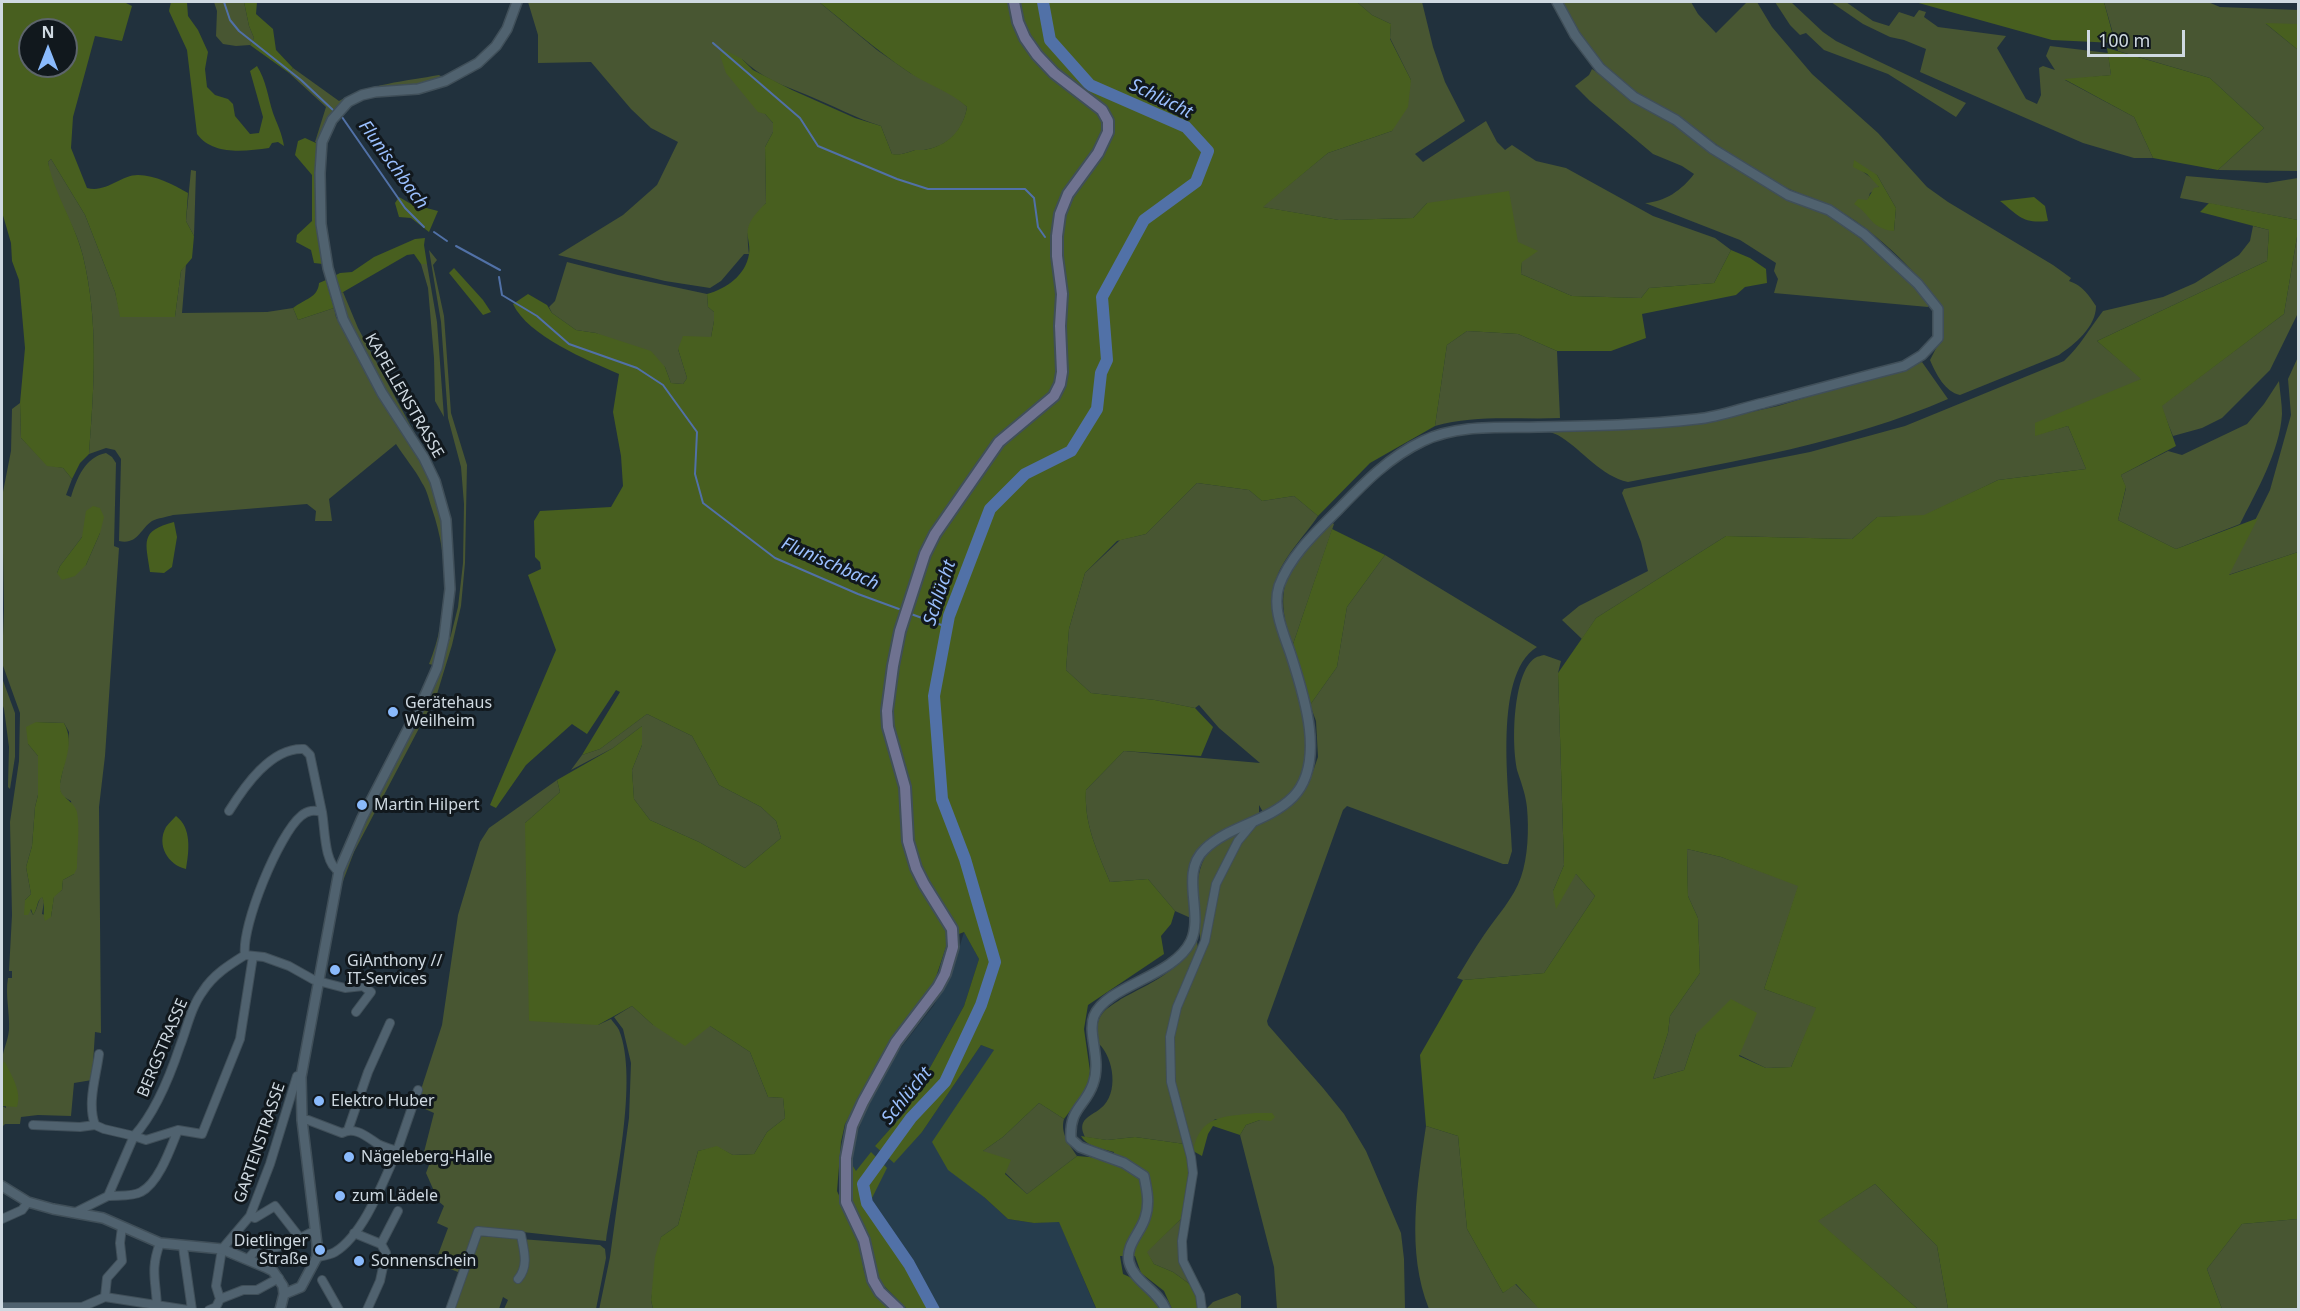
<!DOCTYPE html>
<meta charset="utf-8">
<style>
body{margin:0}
#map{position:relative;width:2300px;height:1311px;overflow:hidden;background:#21313d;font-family:"Noto Sans",sans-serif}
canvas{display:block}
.frame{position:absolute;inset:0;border:3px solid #cfd9e1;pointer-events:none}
.north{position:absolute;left:18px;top:18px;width:60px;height:60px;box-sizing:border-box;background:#11181d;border:2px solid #5d656b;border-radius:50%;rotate:0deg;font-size:16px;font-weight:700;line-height:24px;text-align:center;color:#cfd9e1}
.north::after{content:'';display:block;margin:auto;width:21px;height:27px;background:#8abafc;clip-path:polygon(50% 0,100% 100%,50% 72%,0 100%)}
.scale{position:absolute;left:2087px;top:30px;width:98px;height:27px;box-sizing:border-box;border:3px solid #cfd9e1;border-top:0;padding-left:8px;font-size:18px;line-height:21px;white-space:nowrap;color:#cfd9e1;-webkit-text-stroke:4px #11181d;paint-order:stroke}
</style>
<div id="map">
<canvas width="2300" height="1311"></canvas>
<div class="frame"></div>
<div class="north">N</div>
<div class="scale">100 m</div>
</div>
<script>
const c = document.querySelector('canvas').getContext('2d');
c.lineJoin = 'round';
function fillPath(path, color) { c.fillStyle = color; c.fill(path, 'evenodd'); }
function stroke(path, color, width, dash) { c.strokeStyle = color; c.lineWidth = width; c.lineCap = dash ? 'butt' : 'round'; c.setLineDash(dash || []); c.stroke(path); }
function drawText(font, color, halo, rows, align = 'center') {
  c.font = font + ' "Noto Sans",sans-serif'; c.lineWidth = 6; c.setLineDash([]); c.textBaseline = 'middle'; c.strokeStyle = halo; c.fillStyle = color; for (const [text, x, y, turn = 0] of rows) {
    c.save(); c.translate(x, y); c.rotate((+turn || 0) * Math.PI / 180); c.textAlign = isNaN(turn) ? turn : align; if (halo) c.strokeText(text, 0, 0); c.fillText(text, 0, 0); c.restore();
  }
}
const built = new Path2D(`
 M964 932 979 959 964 1006 906 1111 875 1146 922 1132 981 1045 994 1050 984 1197 1008 1219 1034 1223 1059 1221 1096 1309H940L871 1199 851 1163 856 1137 865 1112 893 1058 934 1005 953 969Z`);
const green = new Path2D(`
 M214 2H244L249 26 254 38 250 45 236 46 223 44 216 36 217 11Z
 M528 2H819L877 50 910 73 954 95 967 107C963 131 949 146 924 150 921 151 918 150 915 150 905 153 903 155 892 154L881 126C855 118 832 105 807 95 784 86 760 77 742 59L765 114 773 123V132L765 147 766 203C748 225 746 225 749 254H744L721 281 710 288 665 281 558 255 623 215 657 185 678 142 651 128 631 109 591 62 538 63V35Z
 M1357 2H1422L1433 47 1445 82 1465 121 1415 154 1423 162 1486 121 1497 142 1505 150 1512 145 1536 161 1566 168 1653 216 1715 238 1731 250 1714 283 1649 288 1641 298 1572 296 1521 274 1522 262 1427 203 1413 218 1339 220 1262 207 1328 153 1392 131 1411 80 1390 38 1391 24 1372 15Z
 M1561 2H1691L1698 14 1716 33 1747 2H1757L1772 27 1812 74 1878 133 1927 187 1948 202 2053 265 2071 278 2069 281C2083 286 2088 294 2096 306 2096 327 2075 344 2059 355L1960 395C1945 392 1936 374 1930 360L1944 333V312L1942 311C1927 279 1874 231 1843 213 1822 200 1798 194 1776 183 1747 168 1723 149 1697 130 1679 116 1658 106 1639 94 1604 72 1580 37 1561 2ZM1862 171 1877 175 1896 208 1894 231 1865 211 1870 193 1879 188 1878 183Z
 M1775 2H1791L1823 32 1836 41 1966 103 1956 117 1888 74 1824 50 1806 33 1800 35 1790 25Z
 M1831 2H1846L1873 21 1889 26 1899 12 1914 17 1919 10 1926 12 1924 17 1938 27 2006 36 1997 48 2026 99 2037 104 2041 95 2039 68 2043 66 2055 70 2046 56 2050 46 2108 53 2111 75 2065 80 2134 117 2153 158H2134L2083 143 1920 72 1926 49 1904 40 1890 37 1863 24Z
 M2104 2H2208L2220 7 2298 10V24H2266L2298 50V171L2218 170 2264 128 2210 78 2118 51Z
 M293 68 339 101C368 84 406 81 439 75L446 79 345 100 327 119 318 144 315 142 326 107 289 73Z
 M1592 69 1715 153 1824 210 1852 228 1918 287 1929 303 1928 307 1774 293 1778 279 1774 271 1776 263 1740 240 1645 203C1665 202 1682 190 1694 174L1682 166 1653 154 1590 101 1575 86 1589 75Z
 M51 159 85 215 115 292 121 317H175L181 271 186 264 182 313 267 312 293 308 298 320 334 308 336 317 380 396 422 462 434 485 442 523 447 594 436 661 433 665 429 664C449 615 449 558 432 509 429 500 427 490 422 483 415 469 404 457 396 444L329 499 332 521H315L316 511 307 504 173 515C167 517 158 518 152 521 140 529 138 545 119 541L121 459 115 450 106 448 89 454C94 388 99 322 83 256 77 230 62 209 53 184 50 177 49 169 48 162Z
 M191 170 196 171 194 236 186 221Z
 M2186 176 2267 183 2298 178V220L2180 198Z
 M2253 226 2269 230 2267 261 2097 341 2142 379 2035 435 2068 426 2086 469 1998 480 1924 516 1877 517 1852 539 1726 536 1596 618 1582 639 1562 620 1579 606 1648 571 1641 542 1622 493 1624 489 1810 452 1905 426 2064 361C2081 345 2089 329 2103 311L2163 297 2195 283 2239 255 2250 241Z
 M2298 231V313L2270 370 2222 418 2202 428 2173 436 2161 406 2284 314Z
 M429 250 437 260 433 265 444 316 451 413 467 465 465 563 461 606 452 645 437 694 354 852 340 889 338 888 352 850 427 703 451 635 458 607 463 563 464 504 461 467 448 418 441 322Z
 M567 262 618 275 707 294 708 307 714 312V321L711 337 678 349 687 378 683 384 671 383 665 367 596 333 576 330 552 313 549 307 555 301Z
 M421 264H427L437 322 444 417 435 401 434 358 428 288Z
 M343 292 358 328 428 458 387 394 344 317 338 295Z
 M1467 331 1518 334 1557 351 1560 418C1518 420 1476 414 1435 426L1447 345Z
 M2298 357V552L2228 575 2270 490 2291 415 2288 379Z
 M1922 362 1948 399C1847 443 1736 461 1628 482 1601 476 1583 451 1561 437 1555 433 1546 431 1539 429L1701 423 1778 406Z
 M2279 381C2280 392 2282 404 2282 414 2280 451 2256 492 2240 524L2176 549 2118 520 2126 488 2121 475 2168 451 2182 455 2247 424 2264 404Z
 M20 403 21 438 47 465 63 468 72 479 66 495 71 497C77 478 85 457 106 453L112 457 116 463 114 546 119 548 105 756 99 807 101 1033 95 1032 92 1080 74 1083 71 1116 38 1115 21 1117 20 1124H5L2 1127V1106L6 1108 5 1063H2C2 1051 8 1042 9 1030 10 1013 5 995 8 978H12V971H9L12 915 10 822 19 761 20 713 2 663 4 609 2 497 11 451 12 409ZM100 533 86 565 57 573 60 566 82 537ZM36 722 64 723 69 732 68 746 59 788 62 796 71 801 74 874 63 880 62 890 54 896 51 917 42 914 44 902 42 896C37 902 38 909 33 915L25 900 31 894 26 867 32 846 35 807 38 795V756L28 744Z
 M1197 483 1249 490 1262 501 1294 496 1318 516C1306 534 1280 561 1276 581 1265 649 1359 776 1263 812L1259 805V814L1210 839 1196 854 1193 919 1175 911 1148 879 1110 882C1097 850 1084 825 1086 790L1124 751 1260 763 1219 728 1199 705 1195 708 1155 700 1091 693 1066 670 1069 629 1085 573 1120 540 1146 534Z
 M1331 522 1334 524 1292 647C1272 581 1287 570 1331 522Z
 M1385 555 1537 647C1490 676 1511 803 1512 851L1508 864H1503L1347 806 1343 810 1267 1021 1268 1025 1323 1088 1344 1114 1366 1151 1401 1233 1404 1259 1405 1309H1277L1274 1267 1240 1135 1246 1125 1260 1120 1215 1119 1193 1151 1176 1087 1173 1047 1175 1031 1182 1005 1208 943 1218 888 1231 857 1249 831 1300 794 1312 774 1318 757 1316 721 1310 705 1337 667 1347 607Z
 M1544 655 1561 661 1558 673 1564 865 1553 891 1576 874 1595 896 1544 973 1463 980 1457 978C1466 964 1474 949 1484 935 1496 917 1514 898 1521 877 1528 857 1529 829 1527 808 1526 796 1522 785 1518 773 1511 749 1512 673 1535 658 1538 656 1541 656 1544 655Z
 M2 678 15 713V757L10 789 8 787 9 747 4 709 2 703Z
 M647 714 692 736 719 785 761 807 776 821 781 838 745 868 699 842 650 820 634 799 632 770 642 745V726L613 748 571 770 582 755 600 749Z
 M557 780 560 792 525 823 598 1025 611 1019C613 1022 617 1026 619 1030 639 1079 614 1188 606 1241L476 1227 458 1272 435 1263 448 1228 437 1223 444 1206 431 1195 434 1191 426 1173 432 1157 424 1152 434 1113 416 1105 442 1025 458 915 480 842 489 828Z
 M1244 829 1229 851 1201 945C1198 913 1188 864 1218 842 1226 836 1236 833 1244 829Z
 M1687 849 1721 857 1799 885 1764 989 1817 1008 1791 1067 1766 1068 1696 1034 1684 1070 1653 1079 1668 1033 1670 1016 1700 973 1698 918 1688 896Z
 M1195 940 1197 941 1198 949 1168 1029V1062L1185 1144 1135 1137 1107 1140 1085 1137C1083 1133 1081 1128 1083 1123 1086 1116 1096 1113 1101 1108 1119 1094 1114 1058 1099 1044 1098 1036 1096 1023 1100 1017 1104 1009 1114 1004 1121 999 1150 983 1180 972 1195 940Z
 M632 1006 653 1025 710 1026 750 1052 768 1097 783 1098 785 1118 767 1132 754 1154 733 1155 717 1147 698 1151 678 1225 661 1237 651 1300 653 1309 599 1310 610 1257 629 1118 631 1063 623 1029 614 1017Z
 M1039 1103 1064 1119C1060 1133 1069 1144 1077 1156L1027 1194 983 1151 1003 1137Z
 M1426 1126 1458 1136 1467 1229 1503 1293 1515 1284 1540 1309H1429C1406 1251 1417 1186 1426 1126Z
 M1875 1184 1937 1246 1948 1309H1918L1817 1221Z
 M1181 1219 1178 1254 1191 1285 1173 1272 1154 1264 1146 1252Z
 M2298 1219V1309H2222L2207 1269 2242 1224Z
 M481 1236 600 1245 605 1249 606 1258 596 1309H504L508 1300 503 1297 499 1309 454 1310 463 1274 466 1275Z
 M1237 1293 1241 1296V1309H1206L1213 1302Z`);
const forest = new Path2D(`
 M2 2H124L132 6 122 41 95 36 73 117 71 148 87 188C107 193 120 175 138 175 155 175 174 185 188 193L186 221 194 236 192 258 181 271 175 317H120L115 292 85 215 51 159 48 162C55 196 75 223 83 256 99 323 94 387 89 454L80 463 72 479 63 468 47 466 21 438 20 403 25 348 19 280 12 261 11 243 2 212ZM30 30H66V66H30Z
 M171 2H187L188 16 198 30 208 52 205 69 207 87 215 95 228 99 233 104 235 116 250 134 259 133 263 117 250 71 257 66C266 80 268 97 273 113 277 124 282 133 284 146L278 142 272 143 269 148C246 151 213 156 197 134L187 50 169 11Z
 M244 2H257L256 14 273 29 276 50 293 68 289 73 250 45 254 38 249 26Z
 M819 2H1357L1372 15 1391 24 1390 39 1411 80 1408 107 1392 131 1328 153 1263 207 1339 220 1413 218 1427 203 1509 191 1518 242 1538 251 1522 262 1521 274 1572 296 1641 298 1649 288 1714 283 1731 250 1750 258 1766 269 1767 283 1745 287 1736 295 1642 314 1646 338 1611 351H1557L1518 334 1467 331 1447 345 1435 426 1370 463 1318 516 1294 496 1262 501 1249 490 1197 483 1146 534 1117 541 1085 573 1069 629 1066 670 1091 693 1155 700 1195 708 1213 727 1201 756 1124 751 1086 790C1084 825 1097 850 1110 882L1148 879 1175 911 1171 924 1161 936 1164 954 1088 1005 1084 1029 1090 1071 1088 1087 1064 1119 1039 1103 1003 1137 983 1151 1011 1160 1005 1174 1027 1194 1077 1156 1113 1159 1114 1152C1103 1149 1087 1147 1081 1136L1107 1140 1135 1137 1185 1144 1192 1174 1181 1219 1147 1252 1154 1264 1173 1272 1191 1285 1201 1307 1197 1309H1172L1164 1291 1141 1273 1135 1256H1120L1123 1274C1137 1280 1159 1294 1162 1309L1096 1308 1059 1222 1034 1223 1008 1219 984 1197 948 1170 932 1142 994 1050 981 1045 922 1132 894 1163 875 1146 906 1111 964 1006 979 959 964 932 949 938 934 983 902 1030 845 1124 841 1142 837 1191 857 1234 864 1271 871 1287 892 1309H653L651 1300 655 1257 661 1237 678 1225 698 1151 717 1146 733 1155 754 1154 767 1132 785 1118 783 1098 768 1097 750 1052 710 1026 685 1046 653 1025 632 1006 598 1025 529 1021 525 823 560 792 557 780 613 748 642 726V745L632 770 634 799 650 820 699 842 745 868 781 838 776 821 761 807 719 785 692 736 647 714 600 749 582 755 620 692 616 690 587 734 572 724 526 765 496 808 490 805 556 650 528 575 541 569 540 562 535 557 534 521 540 511 611 507 623 486 621 456 613 412 619 374C587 360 528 336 513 304L528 294 547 305 552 313 576 330 596 333 651 351 665 367 671 383 683 384 687 378 678 349 683 336 711 337 714 321V312L708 307 707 294C726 289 746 275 749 254 751 244 745 235 749 225 752 217 760 209 766 203L765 147 773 132V123L765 114 758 112 726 73 720 55 723 49 742 59 753 70 792 90 855 118 881 126 892 154C903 155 905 153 915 150 917 150 922 150 924 150 948 146 963 130 967 107 950 91 927 85 907 71 876 50 848 25 819 2Z
 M1915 2H2104L2115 43 2052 40Z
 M2265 23 2298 24V50Z
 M2107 48 2210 78 2264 128 2218 170 2153 158 2134 117 2064 79 2111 75Z
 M305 138 318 144C314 185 317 224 323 264L314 263 311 250 296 242 297 235 312 221V175L295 155 298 141Z
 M1854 160 1877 175 1896 208 1894 231C1870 229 1871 214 1854 204L1858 199 1867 200 1874 188 1879 187 1867 174 1853 167Z
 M399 197 411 204 438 211 429 232 411 218 399 217 395 203Z
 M2034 197 2045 206 2048 221C2023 224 2019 216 2000 201Z
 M2209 203 2298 220V231L2284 314 2162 406 2176 446 2121 475 2126 487 2118 520 2176 549 2258 518 2229 575 2298 552V1219L2242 1224 2207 1269 2222 1309H1948L1937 1246 1875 1184 1818 1221 1918 1309 1540 1310 1516 1284 1503 1293 1467 1229 1458 1136 1426 1126 1420 1055 1463 980 1544 973 1595 896 1576 874 1556 909 1553 891 1564 865 1558 673 1596 618 1726 536 1852 539 1877 517 1924 515 1998 480 2086 469 2068 426 2035 436V423L2141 379 2097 341 2267 261 2269 230 2200 212ZM1687 849 1721 857 1798 886 1764 989 1816 1008 1791 1067 1766 1068 1739 1056 1757 1013 1731 999 1696 1034 1684 1070 1653 1079 1668 1033 1670 1016 1700 973 1698 918 1688 896Z
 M425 238 424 245 427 264H421L414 254 407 255 338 295 334 276 340 273 352 272 374 257 415 239Z
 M454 268 483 300 491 312 483 315 449 273Z
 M326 280 334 308 298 320 293 308C304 299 318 298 319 283Z
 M93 506 100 508 104 517 100 533 86 565 75 576 62 580 57 573 60 566 82 537 86 511Z
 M174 522 177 537 172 567 164 573 150 572C146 542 139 531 174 522Z
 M1332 529 1385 555 1347 607 1337 667 1310 705 1292 647Z
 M36 722 64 723C76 744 62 765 60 786 59 798 74 800 77 812 80 829 77 850 77 868L74 874 63 880 62 890 54 897 51 917 45 921C42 913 46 905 42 897 36 902 38 909 33 915L31 909 28 915H24L25 900 31 894 26 867 32 846 35 807 38 795V756L28 744 26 727Z
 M176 816C192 828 189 851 186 869 168 865 156 845 166 827 169 823 173 819 176 816Z
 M5 1062C12 1077 22 1091 17 1107L2 1106V1063Z
 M1255 1113H1272L1275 1117 1271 1121 1260 1120 1246 1125 1240 1135 1213 1126 1208 1134 1202 1156 1193 1151C1200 1115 1223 1117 1255 1113Z
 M871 1152 887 1168 871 1200 916 1271 938 1309H907L880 1282 874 1270 851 1207 847 1161 851 1163 856 1171Z`);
const stream = new Path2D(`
 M224 2 230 20 239 31 301 80 333 110
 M713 43 800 118 818 146 897 179 928 189H1025L1034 198 1038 227 1045 237
 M342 117 405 208 424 227
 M434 232 447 241
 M456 246 500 270
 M499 277 502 295 537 316 569 344 637 368 663 385 697 432 695 474 703 503 775 558 858 594 899 609
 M911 614 947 627`);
const river = new Path2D(`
 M934 1310 909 1264 867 1203 863 1184 911 1118 945 1082 981 1005 995 962 965 859 942 799 934 696 949 616 990 509 1025 474 1071 451 1097 409 1101 373 1107 360 1102 297 1144 220 1196 182 1208 151 1186 127 1090 85 1050 40 1043 2`);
const minor = new Path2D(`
 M229 811C244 787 271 747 304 749L310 755 322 812
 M245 955C241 926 279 834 301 816 308 810 314 810 322 812 325 828 324 864 339 871
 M99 1054C96 1077 87 1103 95 1125L104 1129 134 1136C155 1113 170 1076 180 1046 187 1028 191 1007 203 991 213 975 229 965 245 955L264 957 289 966 314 980 345 988 363 986 371 992 356 1012
 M302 1120H308L342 1133C355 1126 367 1137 378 1144 384 1147 391 1149 397 1151 383 1182 364 1234 335 1252 330 1255 322 1256 317 1257
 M33 1125 80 1127 95 1125
 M348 1130 368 1072 390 1023
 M397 1151 418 1090
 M108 1196C118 1195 132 1197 141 1192 159 1183 171 1147 178 1130
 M76 1212 108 1196 134 1136 146 1140 178 1130 202 1134 240 1039 253 956
 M250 1216 255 1218 275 1206 300 1238
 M2 1219 22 1210 28 1202
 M354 1233 381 1244 386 1253 380 1281 367 1310
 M381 1244 398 1211
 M183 1247 192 1310
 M248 1259 255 1251 287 1245 310 1233 316 1232
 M322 1280 339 1310
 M105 1297 107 1278 122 1261 120 1243 122 1227
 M220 1299 216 1286 222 1249 250 1216 270 1164 297 1076 301 1077
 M2 1307H82L105 1297 188 1310
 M157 1307C156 1280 150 1270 160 1243
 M209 1310 216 1307 220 1299 243 1290H257L279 1278
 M450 1310 478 1231 521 1235C524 1251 529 1266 518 1279
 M1202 1310 1200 1295 1183 1261 1182 1241 1193 1173 1191 1157 1171 1082 1170 1037 1177 1007 1205 941 1216 884 1238 841 1252 824`);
const tertiary = new Path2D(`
 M2 1186 28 1202 53 1209 103 1218 160 1243 222 1249 265 1267 273 1271 283 1286 284 1294 280 1310
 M284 1294 301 1287 317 1257V1244L302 1120 301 1077 339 871 362 818 422 702 437 668 444 638 450 589 446 520 435 481 424 458 382 393 343 319 328 268 321 224 320 173 322 142 332 120 348 102 362 95 375 92 418 89 445 81 478 63 496 46 507 29 517 2
 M1166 1310C1158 1290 1134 1282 1129 1262 1125 1246 1141 1232 1145 1218 1150 1204 1147 1190 1144 1176L1124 1163 1080 1147 1071 1139C1069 1108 1085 1107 1093 1084 1102 1060 1087 1034 1094 1016 1107 985 1174 977 1191 941 1204 913 1179 873 1205 849 1228 826 1268 822 1293 797 1327 762 1303 692 1290 652 1283 632 1272 608 1279 586 1290 556 1316 532 1338 510 1364 483 1389 457 1423 441 1458 424 1501 428 1538 427 1591 426 1644 425 1697 419 1719 417 1742 408 1764 403 1810 391 1857 378 1904 366L1922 355 1938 338V309L1918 284 1864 234 1829 210 1788 195 1713 149 1676 120 1634 97 1600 68 1575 35 1557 2`);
const secondary = new Path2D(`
 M899 1310 880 1292 873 1280 864 1240 846 1202V1158L852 1126 863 1102 896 1042 938 987 945 974 953 947 952 929 924 884 916 868 908 841 905 787 888 727 887 711 893 666 900 631 925 554 935 534 999 442 1054 396 1060 384 1062 372 1060 326 1062 294 1057 256V236L1060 214 1068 194 1098 153 1108 132V121L1102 110 1054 73 1037 55 1025 38 1018 22 1014 2`);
const markers = [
 [393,712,6,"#8abafc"],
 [362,805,6,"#8abafc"],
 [335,970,6,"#8abafc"],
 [319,1101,6,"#8abafc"],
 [349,1157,6,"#8abafc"],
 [340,1196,6,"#8abafc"],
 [320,1250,6,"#8abafc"],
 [359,1261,6,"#8abafc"]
];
const streetNames = [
 ["KAPELLENSTRASSE",404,396,60],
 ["BERGSTRASSE",163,1048,-67],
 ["GARTENSTRASSE",260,1143,-71]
];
const poiNames = [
 ["Gerätehaus",405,703],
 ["Weilheim",405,721],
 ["Martin Hilpert",374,805],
 ["GiAnthony //",347,961],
 ["IT-Services",347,979],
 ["Elektro Huber",331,1101],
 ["Nägeleberg-Halle",361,1157],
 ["zum Lädele",352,1196],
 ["Dietlinger",308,1241,"right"],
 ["Straße",308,1259,"right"],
 ["Sonnenschein",371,1261]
];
const waterNames = [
 ["Schlücht",1161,99,26],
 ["Flunischbach",393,165,54],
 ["Flunischbach",830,564,24],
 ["Schlücht",940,593,-72],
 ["Schlücht",907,1096,-51]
];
fillPath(built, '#263d4d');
fillPath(green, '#485632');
fillPath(forest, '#485f1f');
stroke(stream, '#5171a7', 2);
stroke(river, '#5171a7', 12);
stroke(minor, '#404f59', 10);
stroke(tertiary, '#404f59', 12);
stroke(secondary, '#404f59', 14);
stroke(minor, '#50626f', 8);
stroke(tertiary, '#50626f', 9);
stroke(secondary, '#6f7290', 10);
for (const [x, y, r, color] of markers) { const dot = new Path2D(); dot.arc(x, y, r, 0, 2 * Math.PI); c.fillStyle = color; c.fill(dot); stroke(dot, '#11181d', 2); }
drawText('16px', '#cfd9e1', '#11181d', streetNames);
drawText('16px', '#cfd9e1', '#11181d', poiNames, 'left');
drawText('italic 18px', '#9bc0ff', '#11181d', waterNames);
</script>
